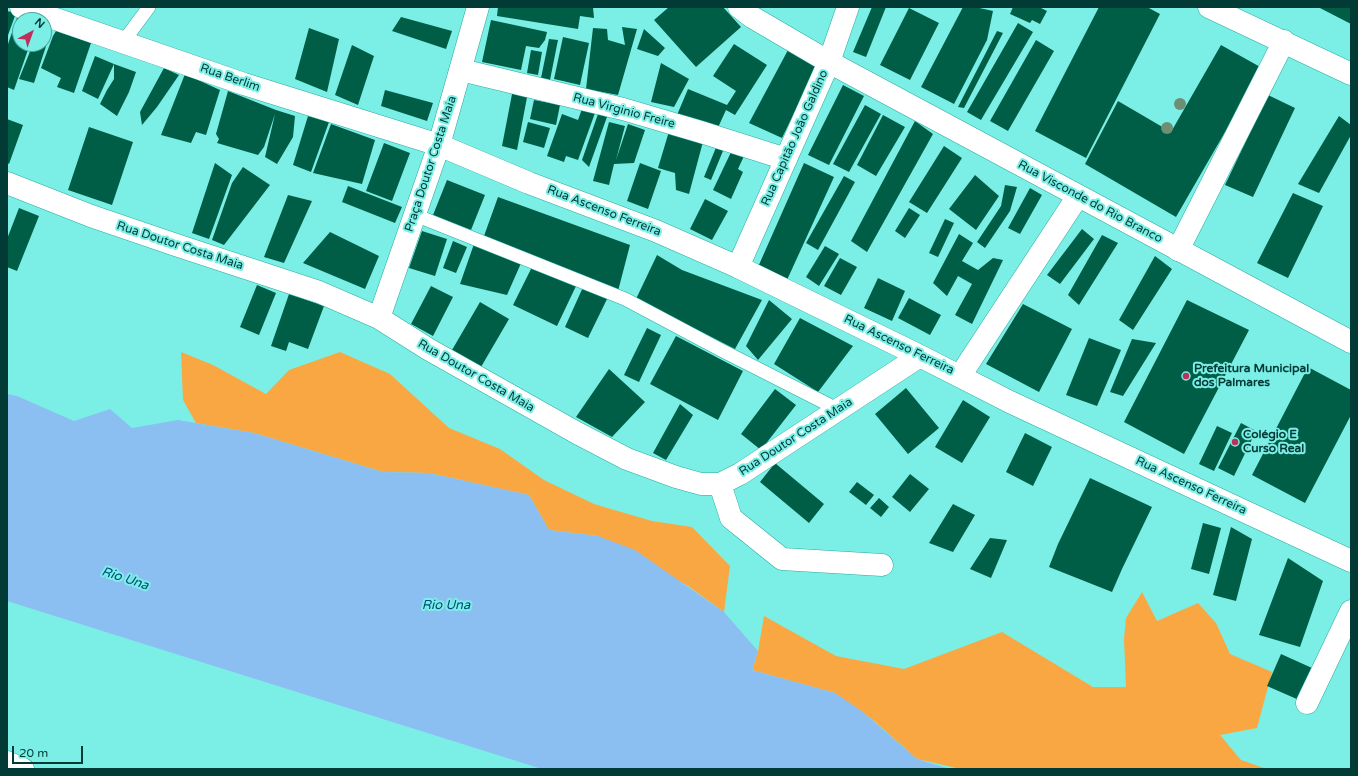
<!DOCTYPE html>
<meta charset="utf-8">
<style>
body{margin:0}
#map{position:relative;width:1358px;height:776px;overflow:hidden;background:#7befe6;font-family:"Varela Round",sans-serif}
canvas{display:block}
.frame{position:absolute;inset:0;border:8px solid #023a36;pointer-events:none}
.north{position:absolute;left:12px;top:12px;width:40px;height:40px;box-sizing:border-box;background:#7befe6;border:1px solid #4ba7a0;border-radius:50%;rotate:41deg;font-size:11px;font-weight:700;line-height:16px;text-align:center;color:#023a36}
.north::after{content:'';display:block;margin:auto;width:14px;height:18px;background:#be2f5a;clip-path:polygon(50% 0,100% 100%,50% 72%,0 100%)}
.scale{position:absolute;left:12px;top:746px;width:71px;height:18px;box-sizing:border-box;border:2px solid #023a36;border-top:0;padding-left:5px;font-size:12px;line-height:14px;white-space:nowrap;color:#023a36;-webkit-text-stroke:3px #7befe6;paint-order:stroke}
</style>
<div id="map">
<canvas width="1358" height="776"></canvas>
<div class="frame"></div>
<div class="north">N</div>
<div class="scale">20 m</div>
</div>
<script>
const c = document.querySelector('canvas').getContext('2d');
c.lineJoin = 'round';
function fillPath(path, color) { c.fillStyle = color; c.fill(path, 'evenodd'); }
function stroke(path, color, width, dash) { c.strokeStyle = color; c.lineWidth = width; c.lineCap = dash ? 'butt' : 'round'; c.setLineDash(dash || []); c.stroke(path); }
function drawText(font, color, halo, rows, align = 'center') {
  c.font = font + ' "Varela Round",sans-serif'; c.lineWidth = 4; c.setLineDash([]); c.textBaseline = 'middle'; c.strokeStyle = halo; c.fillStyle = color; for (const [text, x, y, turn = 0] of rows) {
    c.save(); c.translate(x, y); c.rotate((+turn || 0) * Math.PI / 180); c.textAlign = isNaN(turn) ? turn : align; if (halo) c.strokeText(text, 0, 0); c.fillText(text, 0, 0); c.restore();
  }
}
const green = new Path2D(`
 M181 352 213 365 266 394 289 370 340 352 390 374 449 428 500 449 544 480 594 504 652 521 692 527 730 566 724 612 688 586 598 536 549 530 529 495 429 473 383 472 254 433 196 423 183 400Z
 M1142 592 1157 621 1198 603 1216 623 1230 654 1272 672 1257 728 1220 735 1241 760 1267 769H961L917 759 873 720 835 693 752 670 758 651 764 616 836 656 904 669 1002 632 1093 687H1126L1124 639 1126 618Z`);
const water = new Path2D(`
 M7 394 17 396 74 421 110 409 132 428 178 420 196 423 254 433 383 472 429 473 529 495 549 530 598 536 635 550 724 612 758 651 752 670 835 693 863 712 917 759 950 769H542L7 601Z`);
const building = new Path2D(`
 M498 7H593L594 18 580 16 578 29 497 16Z
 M669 7H723L741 27 696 67 654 20Z
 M872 7H886L866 57 853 52Z
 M963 7H975L993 11 987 40 954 104 921 87Z
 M1013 7H1039L1047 11 1040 24 1032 20 1030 23 1010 14Z
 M1099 7H1147L1160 14 1086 158 1035 131Z
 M1318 7H1351V24Z
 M909 8 939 23 910 80 880 65Z
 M7 11 16 13 7 38Z
 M18 15 32 20H20V44H30L14 90 7 87V47Z
 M401 17 452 31 446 49 392 31Z
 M491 20 547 32 545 40 539 48 526 46 521 70 482 62Z
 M1018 23 1033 32 981 120 967 112Z
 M622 27 637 29 618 95 586 89 593 28 607 29 608 40 625 45Z
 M309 28 339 39 327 92 295 79Z
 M644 29 665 48 658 56 637 49Z
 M56 31 91 43 74 93 57 87 61 78 41 68 53 36Z
 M997 31 1003 33 964 108 958 107Z
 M44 34 49 37 34 83 19 79 33 44H44Z
 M563 37 589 43 580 85 554 79Z
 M549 39 558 40 550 80 541 78Z
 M1036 40 1054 51 1008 131 990 121Z
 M734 44 767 65 735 115 726 110 716 132 677 115 688 89 727 105 736 91 713 76Z
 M352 45 374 56 358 105 335 95Z
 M1221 45 1262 68 1176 217 1085 164 1118 101 1171 132Z
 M531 50 542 52 538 75 527 73Z
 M788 50 817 66 782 138 749 123Z
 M95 56 114 64 98 99 82 91Z
 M661 63 689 79 674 107 651 102Z
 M114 64 136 72 129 92 117 116 100 104 107 90 114 79Z
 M164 68 179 75 157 107 142 125 140 112Z
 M185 74 220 90 206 135 196 132 191 143 161 135Z
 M843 85 864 96 829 165 808 155Z
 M513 89 528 92 517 150 502 146Z
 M385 90 433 103 427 121 381 106Z
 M228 91 276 110 295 116 293 137 277 164 265 157 275 114 264 147 258 155 217 143 219 139 216 134Z
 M1268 95 1295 108 1253 197 1225 185Z
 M534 100 560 105 556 125 530 119Z
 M865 105 881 114 849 172 833 164Z
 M582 109 595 113 578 160 566 156 564 162 547 156 562 114 578 120Z
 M598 114 607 117 589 167 582 160Z
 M883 115 905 127 876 176 857 165Z
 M308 116 329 122 311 172 293 165Z
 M1339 116 1351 125V135L1319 193 1298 184Z
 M7 119 23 125 9 164 7 163Z
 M915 121 933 134 867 252 851 241Z
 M528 122 550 128 544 148 523 142Z
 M609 122 625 126 616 160 628 124 645 130 634 163 614 164 609 185 593 181Z
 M331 124 375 140 362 184 313 173Z
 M89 127 133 142 112 205 68 190Z
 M670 128 704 138 689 194 676 190 675 173 658 168Z
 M384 143 410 153 392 201 366 191Z
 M717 145 725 146 711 180 704 177Z
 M944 146 962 158 927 213 909 202Z
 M732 150 744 156 738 169 743 172 731 199 713 190Z
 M215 163 232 175 209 239 192 233Z
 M640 163 661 171 648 209 627 201Z
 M804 163 834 177 787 280 758 267Z
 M243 167 270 185 224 245 212 240 232 183Z
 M975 175 999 196 976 230 949 209Z
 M844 176 855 182 818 250 806 243Z
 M447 180 485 195 471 230 433 215Z
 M1005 185 1017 187 1010 211 985 248 977 242 1001 206Z
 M348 186 402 207 395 223 342 202Z
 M1030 188 1042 195 1020 234 1008 228Z
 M1293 193 1323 206 1288 278 1257 263Z
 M288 195 312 201 284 263 264 257Z
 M498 197 630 245 618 291 484 236Z
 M705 199 728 211 712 240 690 229Z
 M19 208 39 216 17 271 7 267V239Z
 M909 208 920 215 905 238 895 231Z
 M945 219 954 223 938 257 929 253Z
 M1082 229 1094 239 1060 284 1047 275Z
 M422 231 447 239 435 276 409 268Z
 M330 232 379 256 365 289 303 263Z
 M959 234 973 243 962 261 978 270 993 258 1003 260 972 324 955 315 972 284 958 276 947 296 933 283Z
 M1102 235 1118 243 1079 305 1068 295Z
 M453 241 467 247 456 273 443 268Z
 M474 244 522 261 507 295 460 284Z
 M825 246 839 254 819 286 806 277Z
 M657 255 682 270 762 300 735 349 636 299Z
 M1155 256 1172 269 1133 330 1119 320Z
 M840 258 857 267 841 295 824 286Z
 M534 263 577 284 557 326 513 305Z
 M878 278 905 291 892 321 864 308Z
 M257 285 276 293 259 335 240 327Z
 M584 285 608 297 588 338 565 327Z
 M431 286 453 297 433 336 411 324Z
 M289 294 324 306 308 349 289 342 286 351 271 346Z
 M909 298 941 315 930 335 898 318Z
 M769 300 792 319 758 360 746 346Z
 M1187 300 1249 330 1184 454 1124 422Z
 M480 302 509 319 481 367 452 350Z
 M1023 304 1072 329 1039 392 986 364Z
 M800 318 853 346 818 392 774 364Z
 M647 328 661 335 639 382 624 375Z
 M676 336 743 371 718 420 650 384Z
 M1089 338 1121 350 1097 406 1066 395Z
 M1132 339 1156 343 1123 396 1110 392Z
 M1308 367 1351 390V415L1305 503 1252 475Z
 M609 369 645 402 612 437 576 417Z
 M906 388 939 428 908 454 875 414Z
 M775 389 796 405 761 450 741 434Z
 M963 400 990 417 962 463 935 447Z
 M680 404 693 415 666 460 653 453Z
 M1241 423 1256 431 1234 476 1218 468Z
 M1217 426 1232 433 1214 471 1199 464Z
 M1025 433 1052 447 1033 486 1006 472Z
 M775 463 824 504 809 523 760 482Z
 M910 474 929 489 910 512 892 497Z
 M1090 478 1152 507 1122 569 1112 592 1049 567 1058 544Z
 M857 482 874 495 866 505 849 492Z
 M879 498 889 507 881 517 870 508Z
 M953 504 975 515 953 552 929 543Z
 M1203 523 1221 528 1209 574 1191 569Z
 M1231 527 1252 539 1236 601 1213 595Z
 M990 538 1007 540 991 578 970 569Z
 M1288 558 1323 581 1300 647 1259 635Z
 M1281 654 1312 668 1299 700 1267 686Z`);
const service = new Path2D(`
 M123 42 149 7
 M415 215 625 299 721 350 839 410`);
const minor = new Path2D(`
 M21 7 244 84 439 145 529 183 656 231 738 267 920 356 1010 402 1351 561
 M739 7 752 17 829 62
 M1209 7 1351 74
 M461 70 623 109 701 132 786 159
 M7 183 91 216 176 245 319 292 379 318 428 349 577 433 627 459 676 477 701 484H720L740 474 920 356
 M1178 250 1284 41
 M379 318 439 145 478 7
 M960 376 1078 196
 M720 484 731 518 782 559 882 565
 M1307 703 1351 611`);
const tertiary = new Path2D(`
 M829 62 1351 342
 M738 267 829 62 848 7`);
const trunk = new Path2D(`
 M7 762 23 769`);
const trees = [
 [1180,104],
 [1167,128]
];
const markers = [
 [1186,376,4,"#be2f5a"],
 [1235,442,4,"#be2f5a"]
];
const streetNames = [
 ["Rua Berlim",230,78,19],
 ["Rua Virginio Freire",624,111,15],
 ["Rua Capitão João Galdino",795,138,-66],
 ["Praça Doutor Costa Maia",431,164,-72],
 ["Rua Visconde do Rio Branco",1090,202,28],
 ["Rua Ascenso Ferreira",604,211,21],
 ["Rua Doutor Costa Maia",180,246,18],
 ["Rua Ascenso Ferreira",899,345,26],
 ["Rua Doutor Costa Maia",476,376,30],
 ["Rua Doutor Costa Maia",796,437,-33],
 ["Rua Ascenso Ferreira",1191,486,25]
];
const poiNames = [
 ["Prefeitura Municipal",1194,369],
 ["dos Palmares",1194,383],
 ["Colégio E",1243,435],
 ["Curso Real",1243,449]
];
const waterNames = [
 ["Rio Una",125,579,18],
 ["Rio Una",446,606]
];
fillPath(green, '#f8a743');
fillPath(water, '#8cbff1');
fillPath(building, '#015e46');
stroke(service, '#2aaba2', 14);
stroke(minor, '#2aaba2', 23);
stroke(tertiary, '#2aaba2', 23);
stroke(trunk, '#2aaba2', 23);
stroke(service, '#fff', 13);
stroke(minor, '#fff', 22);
stroke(tertiary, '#fff', 22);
stroke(trunk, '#fff', 22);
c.fillStyle = '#6e8f76';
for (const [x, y] of trees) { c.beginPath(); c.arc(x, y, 6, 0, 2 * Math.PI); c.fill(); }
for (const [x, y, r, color] of markers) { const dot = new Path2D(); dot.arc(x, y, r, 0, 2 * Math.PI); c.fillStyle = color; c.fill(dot); stroke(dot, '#7befe6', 1.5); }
drawText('12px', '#023a36', '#7befe6', streetNames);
drawText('bold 12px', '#023a36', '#7befe6', poiNames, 'left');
drawText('italic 13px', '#00487c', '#7befe6', waterNames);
</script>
